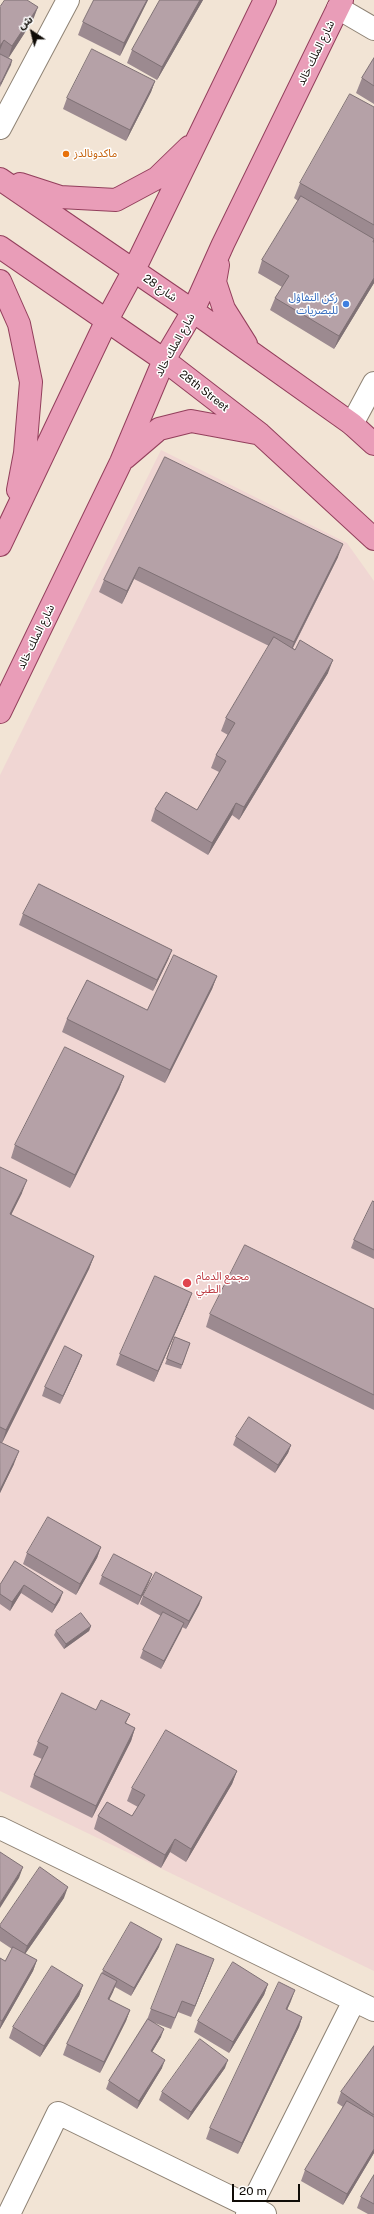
<!DOCTYPE html>
<meta charset="utf-8">
<style>
body{margin:0}
#map{position:relative;width:374px;height:2214px;overflow:hidden;background:#f2e4d5;font-family:"Public Sans","Noto Sans Arabic",sans-serif}
canvas{display:block}
.north{position:absolute;left:12px;top:12px;width:40px;height:40px;-webkit-text-stroke:3px #fff;paint-order:stroke;rotate:325deg;font-size:11px;font-weight:700;line-height:16px;text-align:center;color:#100c07}
.north::after{content:'';display:block;margin:auto;width:14px;height:18px;background:#100c07;clip-path:polygon(50% 0,100% 100%,50% 72%,0 100%)}
.scale{position:absolute;left:232px;top:2184px;width:68px;height:18px;box-sizing:border-box;border:2px solid #100c07;border-top:0;padding-left:5px;font-size:12px;line-height:14px;white-space:nowrap;color:#100c07;-webkit-text-stroke:3px #fff;paint-order:stroke}
</style>
<div id="map">
<canvas width="374" height="2214"></canvas>
<div class="north">ش</div>
<div class="scale">20 m</div>
</div>
<script>
const c = document.querySelector('canvas').getContext('2d');
c.lineJoin = 'round';
function fillPath(path, color) { c.fillStyle = color; c.fill(path, 'evenodd'); }
function stroke(path, color, width, dash) { c.strokeStyle = color; c.lineWidth = width; c.lineCap = dash ? 'butt' : 'round'; c.setLineDash(dash || []); c.stroke(path); }
function drawText(font, color, halo, rows, align = 'center') {
  c.font = font + ' "Public Sans","Noto Sans Arabic",sans-serif'; c.lineWidth = 3; c.setLineDash([]); c.textBaseline = 'middle'; c.strokeStyle = halo; c.fillStyle = color; for (const [text, x, y, turn = 0] of rows) {
    c.save(); c.translate(x, y); c.rotate((+turn || 0) * Math.PI / 180); c.textAlign = isNaN(turn) ? turn : align; if (halo) c.strokeText(text, 0, 0); c.fillText(text, 0, 0); c.restore();
  }
}
const medical = new Path2D(`
 M161 450 347 543 374 581V1971L0 1791V775Z`);
const minor = new Path2D(`
 M338 8 374 29
 M0 128 68 0
 M352 424 374 383
 M0 1828 374 2010
 M9 2214 58 2113 265 2214
 M247 2214 354 2001`);
const major = new Path2D(`
 M0 179 193 311 352 424 374 444
 M20 184 60 197 116 200 157 178 189 147
 M0 247 164 360 260 434 374 539
 M218 265 215 282 224 309 246 344
 M0 281 19 324 31 382 25 453 18 490
 M125 458 159 429 191 421 256 433
 M0 545 107 320 134 270 265 0
 M0 712 121 462 164 360 193 311 223 244 342 0`);
const wall = new Path2D(`
 M94 0H148L120 56 78 35 83 22Z
 M160 0H203L157 80 127 63 132 50Z
 M0 7 33 20 8 58 12 60 0 87Z
 M374 58V104L356 93 362 78Z
 M155 81 151 92 126 141 63 109 67 98Z
 M374 107V283L334 349 270 310 275 298 282 287 258 273 262 260 298 201 294 198 300 183Z
 M165 457 338 557 293 648 328 673 239 820 232 815 208 855 151 821 155 809 197 810 219 772 211 768 216 755 228 735 221 731 226 718 269 646 134 579 122 604 99 592 104 580Z
 M23 914 172 950 168 960 153 991 19 925Z
 M217 976 212 989 165 1083 62 1032 67 1019 147 1010Z
 M124 1076 119 1089 70 1188 11 1158 15 1145Z
 M0 1167 22 1193 11 1215 94 1256 89 1269 2 1443 14 1464 0 1493Z
 M374 1202V1259L351 1248 354 1240Z
 M188 1304 154 1382 116 1365 120 1354Z
 M374 1309V1410L206 1327 210 1314Z
 M175 1337 190 1343 181 1369 165 1364Z
 M82 1355 79 1363 60 1404 42 1396 45 1387Z
 M236 1437 291 1445 288 1453 275 1473 233 1445Z
 M101 1547 97 1558 76 1595 23 1564 27 1553Z
 M15 1561 60 1600 52 1613 21 1593 10 1611 0 1604V1585Z
 M152 1574 149 1582 138 1605 99 1584 102 1576Z
 M143 1596 202 1597 199 1605 186 1629 182 1627 161 1669 140 1658 143 1650 161 1616 140 1604Z
 M91 1626 89 1631 64 1649 54 1635 56 1631Z
 M96 1710 130 1714 126 1723 135 1728 131 1741 92 1818 30 1787 34 1775 42 1759 33 1755 38 1742Z
 M237 1771 232 1784 186 1862 170 1852 161 1868 94 1829 98 1816H132L138 1807 127 1801 132 1788Z
 M64 1898 25 1954 37 1960 33 1971 0 2029V1958L5 1961 12 1949 0 1941V1925Z
 M159 1947 131 1996 115 1987 109 2000 130 2010 126 2021 100 2073 63 2055 67 2044 101 1976 103 1970Z
 M210 1970 191 2017 178 2012 171 2029 152 2022 161 2037 152 2052 162 2068 137 2109 106 2089 109 2081 147 2020 151 2009Z
 M268 1984 264 1995 229 2053 194 2032 198 2021Z
 M83 1985 79 1996 40 2057 9 2038 13 2027Z
 M291 2001 287 2010 302 2017 299 2027 238 2154 206 2139 210 2128Z
 M374 2046V2153L343 2205 301 2181 305 2170 343 2107 337 2103 341 2092Z
 M225 2068 188 2120 159 2100 162 2092Z
 M374 2175V2214H368L357 2208 361 2197Z`);
const shadedWall = new Path2D(`
 M147 0H148L120 56 124 43Z
 M200 0H203L157 80 162 67Z
 M38 7 33 20 8 59 12 46Z
 M4 40 0 50V46Z
 M12 60 11 65 0 87 1 83Z
 M155 81 151 92 126 141 130 130Z
 M374 278V283L334 349 339 336Z
 M343 544 338 557 289 655 294 642Z
 M139 567 134 579 122 604 127 591Z
 M333 660 328 673 239 820 244 807Z
 M236 803 232 815 208 855 212 843Z
 M172 950 168 960 153 991 157 980Z
 M217 976 212 989 165 1083 170 1070Z
 M124 1076 119 1089 70 1188 75 1175Z
 M27 1180 22 1193 5 1227 10 1214Z
 M94 1256 89 1269 2 1443 6 1430Z
 M192 1293 188 1304 154 1382 158 1371Z
 M82 1355 79 1363 60 1404 63 1396Z
 M291 1445 288 1453 275 1473 278 1465Z
 M19 1451 14 1464 0 1493V1490Z
 M101 1547 97 1558 76 1595 80 1584Z
 M152 1574 149 1582 138 1605 141 1596Z
 M24 1585 21 1593 10 1611 12 1602Z
 M63 1592 60 1600 52 1613 55 1605Z
 M202 1597 199 1605 186 1629 189 1621Z
 M184 1623 181 1631 161 1669 164 1661Z
 M91 1626 89 1631 64 1649 66 1644Z
 M135 1728 131 1741 92 1818 96 1806Z
 M237 1771 232 1784 186 1862 191 1849Z
 M175 1839 170 1852 161 1868 165 1855Z
 M23 1867 19 1878 0 1908V1903Z
 M68 1887 64 1898 23 1957 27 1946Z
 M162 1939 159 1947 131 1996 134 1988Z
 M214 1959 210 1970 191 2017 195 2006Z
 M37 1960 33 1971 0 2029V2027L2 2021Z
 M117 1981 113 1992 104 2010 108 1999Z
 M268 1984 264 1995 229 2053 233 2042Z
 M83 1985 79 1996 40 2057 44 2046Z
 M295 1990 291 2001 282 2020 286 2009Z
 M130 2010 126 2021 100 2073 104 2062Z
 M302 2017 299 2027 238 2154 242 2143Z
 M164 2029 161 2037 148 2059 151 2051Z
 M165 2060 162 2068 137 2109 139 2101Z
 M228 2060 225 2068 188 2120 191 2112Z
 M374 2149V2153L343 2205 347 2194Z`);
const building = new Path2D(`
 M5 0H27L38 7 12 46 4 40 0 46V7Z
 M94 0H147L124 43 83 22Z
 M160 0H200L162 67 132 50Z
 M92 49 155 81 130 130 67 98Z
 M0 54 12 60 1 83H0Z
 M374 58V86L362 78Z
 M350 94 374 107V225L300 183Z
 M301 196 374 239 373 242H374V278L339 336 275 298 289 276 262 260Z
 M165 457 343 544 294 642 139 567 127 591 104 580Z
 M274 637 295 650 300 640 333 660 244 807 236 803 212 843 155 809 166 792 197 810 226 761 216 755 235 723 226 718Z
 M39 884 172 950 157 980 23 914Z
 M174 955 217 976 170 1070 67 1019 87 980 147 1010Z
 M65 1047 124 1076 75 1175 15 1145Z
 M0 1167 27 1180 10 1214 94 1256 6 1430 0 1427Z
 M373 1201 374 1202V1250L354 1240Z
 M245 1245 374 1309V1395L210 1314Z
 M155 1276 192 1293 158 1371 120 1354Z
 M175 1337 190 1343 182 1365 167 1359Z
 M65 1346 82 1355 63 1396 45 1387Z
 M249 1417 291 1445 278 1465 236 1437Z
 M0 1442 19 1451 0 1490Z
 M48 1517 101 1547 80 1584 27 1553Z
 M114 1554 152 1574 141 1596 102 1576Z
 M15 1561 63 1592 55 1605 24 1585 12 1602 0 1594V1585Z
 M156 1572 202 1597 189 1621 143 1596Z
 M163 1612 184 1623 164 1661 143 1650Z
 M81 1613 91 1626 66 1644 56 1631Z
 M62 1693 96 1710 101 1700 130 1714 125 1723 135 1728 96 1806 34 1775 48 1747 38 1742Z
 M166 1730 237 1771 191 1849 175 1839 165 1855 98 1816 107 1802 132 1816 145 1795 132 1788Z
 M0 1852 23 1867 0 1903Z
 M40 1867 68 1887 27 1946 0 1927V1925Z
 M131 1922 162 1939 134 1988 103 1970Z
 M177 1944 214 1959 195 2006 182 2001 175 2018 151 2009Z
 M13 1947 37 1960 2 2021 0 2020V1958L5 1961Z
 M233 1962 268 1984 233 2042 198 2021Z
 M52 1966 83 1985 44 2046 13 2027Z
 M102 1973 117 1981 108 1999 130 2010 104 2062 67 2044Z
 M279 1982 295 1990 286 2009 302 2017 242 2143 210 2128Z
 M148 2019 164 2029 151 2051 165 2060 139 2101 109 2081Z
 M200 2039 228 2060 191 2112 162 2092Z
 M374 2046V2115L341 2092Z
 M347 2101 374 2117V2149L347 2194 305 2170Z
 M374 2175V2204L361 2197Z`);
const markers = [
 [66,154,4,"#e8710a"],
 [346,304,4,"#3f7fe0"],
 [187,1283,5,"#e0444e"]
];
const streetNames = [
 ["شارع الملك خالد",316,53,-64],
 ["شارع 28",160,288,35],
 ["شارع الملك خالد",175,345,-61],
 ["28th Street",204,391,38],
 ["شارع الملك خالد",36,637,-64]
];
const foodNames = [
 ["ماكدونالدز",74,154]
];
const shopNames = [
 ["ركن التفاؤل",338,298],
 ["للبصريات",338,311]
];
const healthNames = [
 ["مجمع الدمام",196,1277],
 ["الطبي",196,1290]
];
fillPath(medical, '#f0d6d3');
stroke(minor, '#8e8274', 24);
stroke(major, '#933f5c', 24);
stroke(minor, '#fff', 22);
stroke(major, '#e99db8', 22);
fillPath(wall, '#9c8a90');
fillPath(shadedWall, '#7f7175');
fillPath(building, '#b5a1a7');
stroke(building, '#7f7175', 1);
for (const [x, y, r, color] of markers) { const dot = new Path2D(); dot.arc(x, y, r, 0, 2 * Math.PI); c.fillStyle = color; c.fill(dot); stroke(dot, '#fff', 1.5); }
drawText('11px', '#100c07', '#fff', streetNames);
drawText('11px', '#c56008', '#fff', foodNames, 'left');
drawText('11px', '#366cbe', '#fff', shopNames, 'right');
drawText('11px', '#be3a42', '#fff', healthNames, 'left');
</script>
